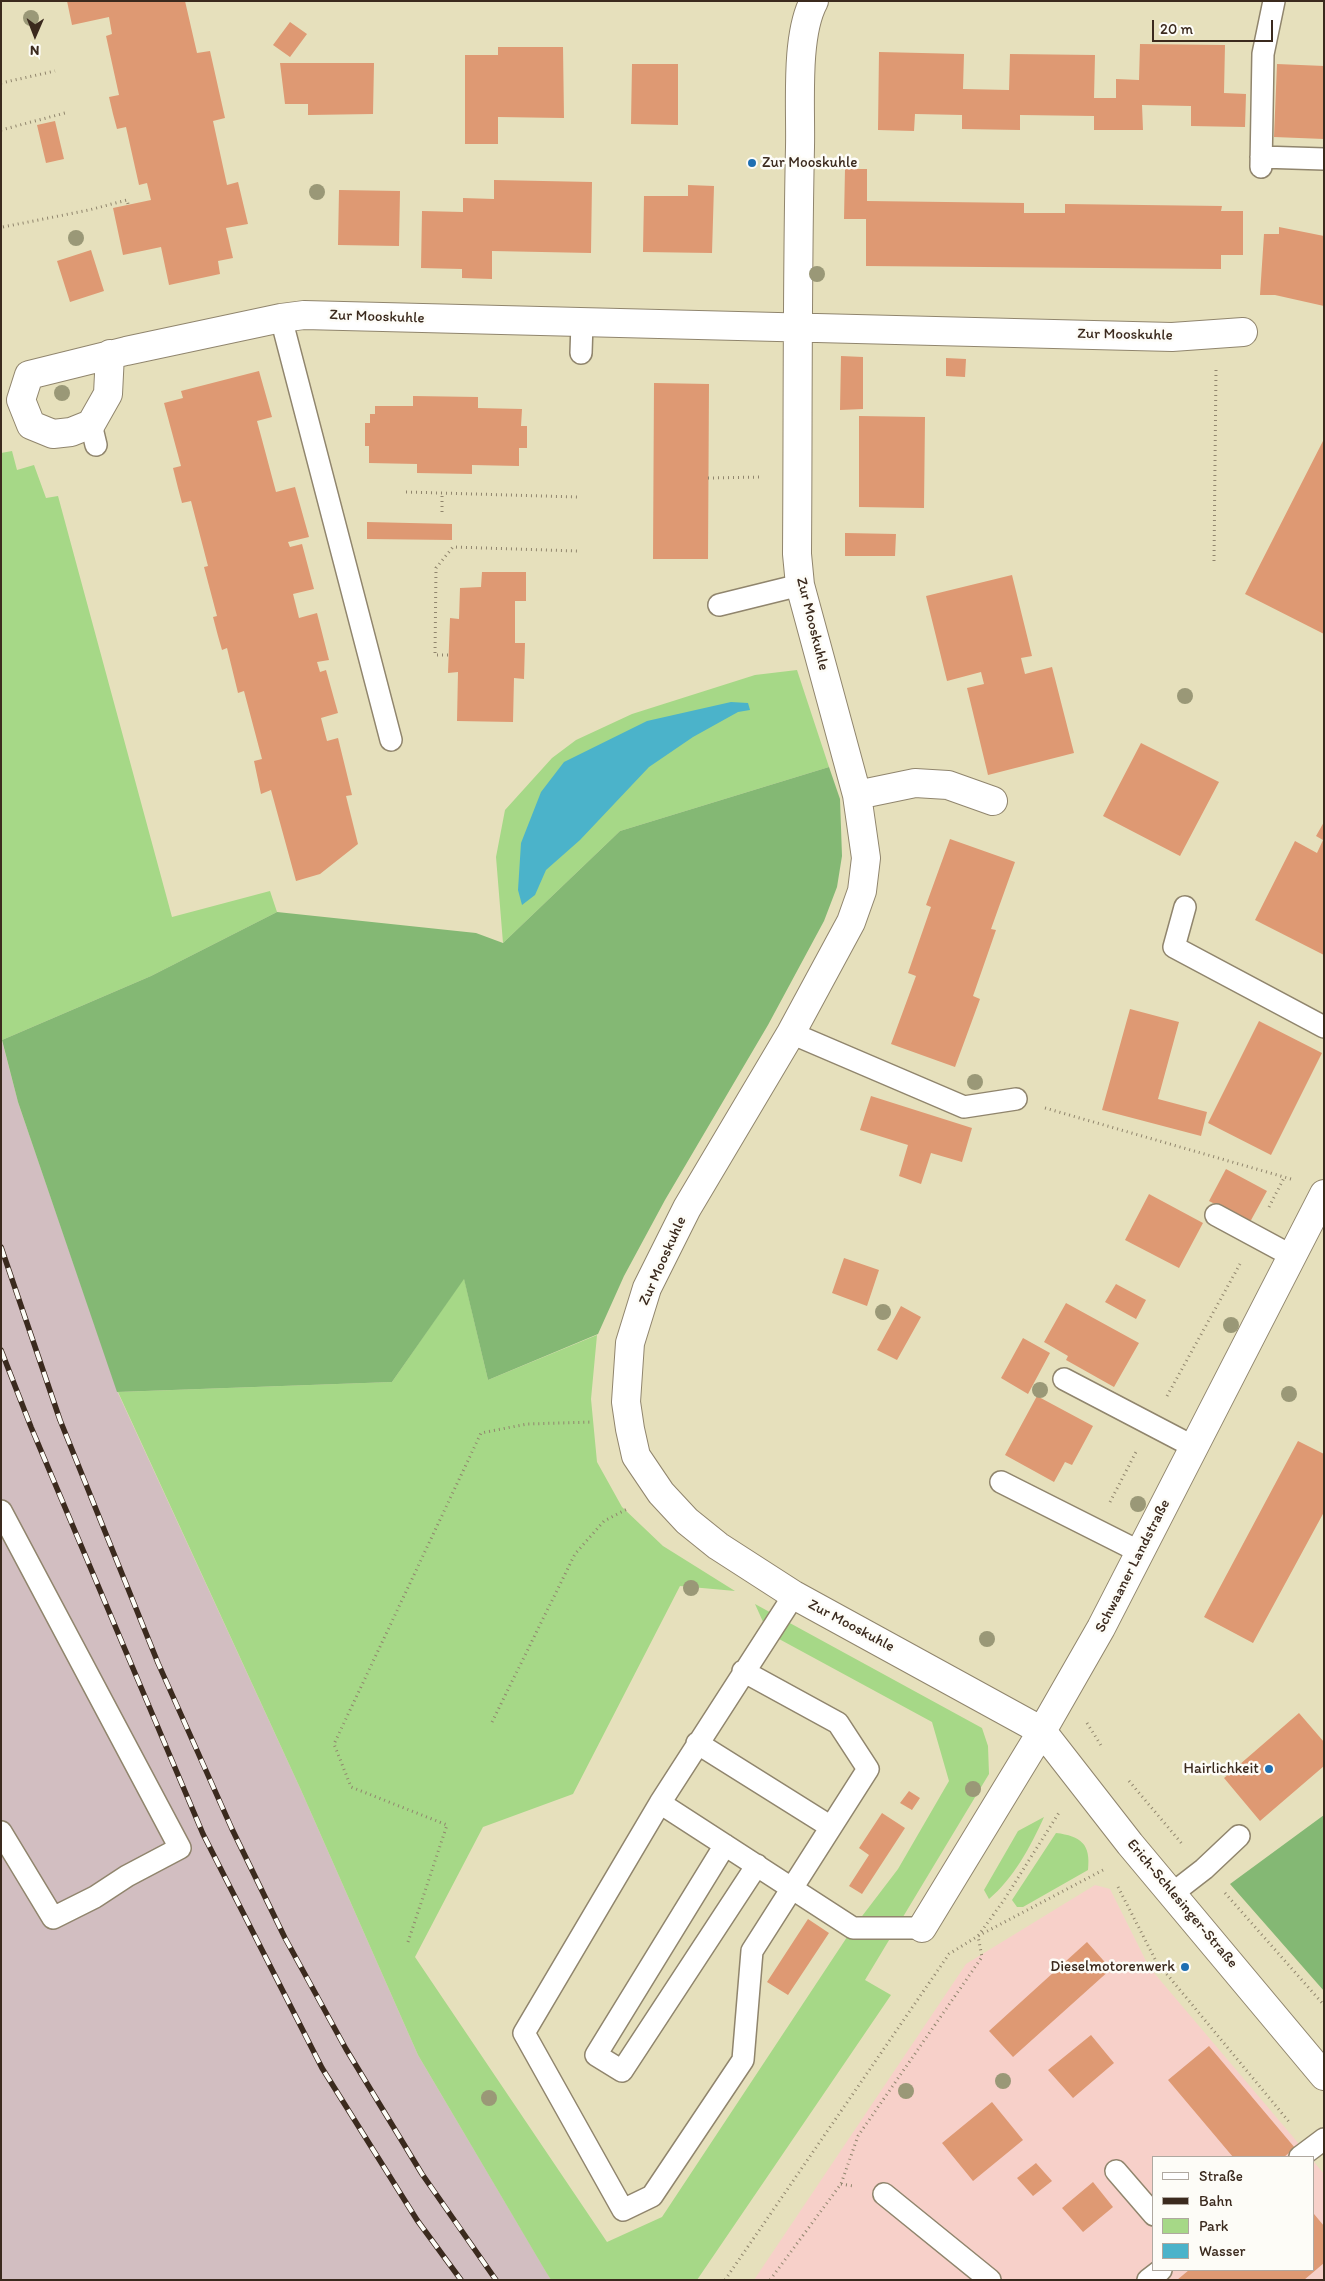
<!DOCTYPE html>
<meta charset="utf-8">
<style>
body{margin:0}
#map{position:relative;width:1325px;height:2281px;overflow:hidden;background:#e6e0bc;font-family:Itim,sans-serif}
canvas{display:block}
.frame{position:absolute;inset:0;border:2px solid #3b2a1e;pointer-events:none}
.legend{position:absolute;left:1152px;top:2156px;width:162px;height:115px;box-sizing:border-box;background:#fdfcf7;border:1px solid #afa8a0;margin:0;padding:6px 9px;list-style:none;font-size:15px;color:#3b2a1e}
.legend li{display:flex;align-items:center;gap:10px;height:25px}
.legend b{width:25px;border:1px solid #afa8a0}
.north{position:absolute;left:10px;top:10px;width:50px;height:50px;-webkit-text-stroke:4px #fdfcf7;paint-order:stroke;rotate:181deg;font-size:14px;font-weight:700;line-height:20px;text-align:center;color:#3b2a1e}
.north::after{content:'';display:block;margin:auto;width:18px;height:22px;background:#3b2a1e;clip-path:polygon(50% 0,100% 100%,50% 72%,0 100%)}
.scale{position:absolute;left:1152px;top:20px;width:121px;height:22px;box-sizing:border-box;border:2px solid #3b2a1e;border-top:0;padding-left:6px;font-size:15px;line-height:18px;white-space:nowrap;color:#3b2a1e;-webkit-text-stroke:4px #fdfcf7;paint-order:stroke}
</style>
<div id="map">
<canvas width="1325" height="2281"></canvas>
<div class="frame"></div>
<ul class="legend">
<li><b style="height:6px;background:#fff"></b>Straße</li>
<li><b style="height:6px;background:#3b2a1e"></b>Bahn</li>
<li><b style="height:14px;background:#a6d887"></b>Park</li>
<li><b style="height:14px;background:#4bb3ca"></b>Wasser</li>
</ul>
<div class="north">N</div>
<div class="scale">20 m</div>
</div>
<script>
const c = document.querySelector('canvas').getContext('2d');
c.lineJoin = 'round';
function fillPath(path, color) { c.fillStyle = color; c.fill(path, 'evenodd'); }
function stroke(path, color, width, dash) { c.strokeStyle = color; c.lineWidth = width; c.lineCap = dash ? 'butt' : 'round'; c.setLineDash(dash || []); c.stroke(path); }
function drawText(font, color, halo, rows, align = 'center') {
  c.font = font + ' Itim,sans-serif'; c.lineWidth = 5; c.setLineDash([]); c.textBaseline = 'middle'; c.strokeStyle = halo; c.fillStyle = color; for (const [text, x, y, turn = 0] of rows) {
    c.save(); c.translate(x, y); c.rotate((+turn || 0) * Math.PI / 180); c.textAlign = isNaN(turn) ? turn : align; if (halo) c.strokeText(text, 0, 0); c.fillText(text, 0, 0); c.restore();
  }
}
const built = new Path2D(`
 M1095 1885 1110 1889 1149 1967 1310 2157H1154V2270H1314V2162L1324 2174V2280H754L966 1964Z`);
const industrial = new Path2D(`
 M1 1037 18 1102 118 1393 301 1790 418 2055 551 2280H1Z`);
const green = new Path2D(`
 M12 451 17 470 34 465 46 498 58 496 172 917 270 891 277 912 151 976 2 1040 1 453Z
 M797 670 829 767 620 831 503 943 496 857 505 810 552 758 576 740 632 714 755 675Z
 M464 1278 488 1380 597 1335 591 1399 597 1462 622 1507 663 1546 735 1591 680 1586 573 1794 483 1827 415 1957 607 2242 662 2217 853 1928 898 1869 949 1781 932 1722 768 1633 755 1604 982 1728 988 1746 989 1774 865 1980 891 1995 697 2280H551L546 2272 418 2055 301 1790 118 1392 392 1382Z
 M1044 1817C1031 1846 1013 1879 989 1899L984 1890 1018 1831Z
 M1056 1833C1081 1836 1091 1844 1088 1870L1023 1907H1017L1012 1900Z`);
const forest = new Path2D(`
 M829 767 840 799 842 856 837 887 824 921 768 1025 665 1200 624 1276 598 1334 488 1380 464 1279 392 1382 117 1392 18 1102 2 1040 151 976 277 912 476 933 503 943 620 831Z
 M1324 1815V1991L1230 1884Z`);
const water = new Path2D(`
 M731 702 748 703 750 710 738 712 693 737 649 767 580 840 546 870 535 895 522 905 518 890 521 843 541 792 564 762 647 721Z`);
const building = new Path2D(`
 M67 1H185L197 53 210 51 225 118 213 121 227 185 238 182 248 224 226 228 233 258 218 261 220 274 169 285 161 247 123 255 113 208 151 200 147 183 139 185 126 127 117 129 113 114 109 97 119 95 106 36 112 34 109 17 72 25Z
 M290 22 307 34 290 57 273 45Z
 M1140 44 1225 45 1224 93 1246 94 1245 127 1191 126V106L1142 105 1143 130H1094V116L1020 115V130L962 129V115L915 114 914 131 878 130 879 52 964 54 963 89 1009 90 1010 54 1095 55 1094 98H1116V79L1139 80Z
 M498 47H563L564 118 498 117V144H465V55H498Z
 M280 63H374L373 114 308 115V104H285Z
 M632 64H678V125L631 124Z
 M1277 64 1324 66V139L1274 137Z
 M55 121 64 159 46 163 37 125Z
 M845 169H867V201L1024 203V213H1065V204L1222 206 1221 211H1243V255H1221V269L866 266V219H844Z
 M494 180 592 182 591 253 492 251V279L462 278V269L421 268 422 211 463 212V198L494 199Z
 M688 185 714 186 712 253 643 252 644 196H688Z
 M339 190 400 191 399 246 338 245Z
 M1279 227 1324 236V306L1275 295H1260L1264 234H1279Z
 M91 250 104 291 70 302 57 261Z
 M841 356 863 357V409L840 410Z
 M946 358 966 359 965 377 946 376Z
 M259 371 272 417 257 421 276 492 295 487 309 537 288 542 290 547 302 544 314 589 293 594 299 618 317 613 329 660 317 662 320 672 326 670 338 713 321 718 327 741 338 738 352 795 346 796 358 844 320 874 296 881 271 790 261 794 254 761 262 759 244 691 238 693 227 648 222 650 218 636 213 617 217 616 204 567 208 566 191 501 182 503 178 488 173 468 181 466 164 403 183 398 181 391Z
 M654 383 709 384 708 559H653Z
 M413 396 478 397V408L522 409 521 426H527V448H519V466L472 465V474L417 473V464L369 463V446H365V423H370V414H375V406H413Z
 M859 416 925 417 924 508 859 507Z
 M1324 439V634L1245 594Z
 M367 522 452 524V540L367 539Z
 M845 533 896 534 895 556H845Z
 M482 572H526V601H515V643H525L524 679 514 678 513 722 457 721 458 672 448 673 450 618 459 619 460 588 481 587Z
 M1012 575 1032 656 1021 658 1025 674 1052 667 1074 753 988 775 967 688 984 684 981 672 947 681 926 596Z
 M1141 743 1219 782 1180 856 1103 816Z
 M1324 822V955L1255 920 1295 841 1317 853 1323 840 1316 836Z
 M950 839 1015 862 991 929 996 930 973 996 980 999 955 1067 891 1044 916 976 908 973 931 907 926 905Z
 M1130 1009 1179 1022 1158 1099 1207 1112 1201 1136 1102 1110Z
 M1259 1021 1322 1053 1271 1155 1208 1123Z
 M871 1096 972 1128 962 1162 931 1153 921 1184 899 1176 908 1145 860 1130Z
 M1226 1169 1267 1191 1250 1222 1209 1201Z
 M1149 1194 1203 1223 1179 1268 1125 1240Z
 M844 1258 879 1270 867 1306 832 1293Z
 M1116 1284 1146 1300 1136 1319 1105 1302Z
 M1066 1303 1139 1343 1114 1387 1066 1360 1068 1356 1044 1342Z
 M901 1306 921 1317 897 1360 877 1350Z
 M1023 1338 1050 1353 1028 1394 1001 1378Z
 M1037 1396 1093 1426 1072 1465 1065 1462 1054 1482 1005 1455Z
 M1298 1441 1324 1454V1512L1253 1643 1204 1617Z
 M1299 1713 1324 1742V1766L1260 1821 1224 1778Z
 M909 1791 920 1798 912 1810 900 1803Z
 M882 1813 905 1828 862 1894 849 1886 869 1855 859 1848Z
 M808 1919 829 1933 788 1995 767 1982Z
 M1087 1942 1111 1969 1013 2057 989 2031Z
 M1091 2035 1114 2063 1073 2098 1048 2070Z
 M1209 2046 1295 2148 1284 2157H1233L1168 2080Z
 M992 2102 1023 2140 973 2181 942 2143Z
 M1036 2163 1052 2181 1033 2196 1017 2178Z
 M1093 2182 1113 2207 1083 2232 1062 2208Z
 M1314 2214 1324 2226V2263L1304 2280H1177L1189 2270H1314Z`);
const path = new Path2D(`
 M1 83 55 71
 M1 130 65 113
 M3 227 89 210 127 200 128 204
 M708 478 762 477
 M406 492 577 497
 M442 512V493
 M1214 561 1216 369
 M448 655H435L436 568 453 547 577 551
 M1045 1108 1291 1179
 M1269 1207 1285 1176
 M1167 1396 1240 1264
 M1110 1502 1136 1452
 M492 1722 575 1554 604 1521 629 1508
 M1087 1723 1102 1747
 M1129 1781 1183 1845
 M1118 1887 1156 1961 1290 2123
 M1225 1893 1324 2005
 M408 1942 447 1825 351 1787 334 1744 481 1433 527 1424 593 1422
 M841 2184 853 2186
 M725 2280 949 1954 978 1936 1105 1869
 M770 2280 841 2184 858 2136 982 1957 978 1936 1004 1900 1060 1811`);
const service = new Path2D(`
 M1261 157 1324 159
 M1261 167 1263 54 1274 1
 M281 318 391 740
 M581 353 582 323
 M91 424 96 445
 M719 605 800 585
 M1185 907 1174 947 1324 1027
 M791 1033 964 1107 1016 1099
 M1216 1215 1292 1256
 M1064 1379 1194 1447
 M1001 1482 1140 1552
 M1 1511 180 1848 127 1876 95 1897 53 1918 1 1832
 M794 1595 660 1803 853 1928H922
 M697 1743 831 1827
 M660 1803 524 2033 623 2210 652 2196 743 2060 752 1951 868 1769 838 1723 743 1671
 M725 1845 596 2055 622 2071 757 1865
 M1173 1893 1204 1869 1239 1836
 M1300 2157 1324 2139
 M1116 2171 1154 2215
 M884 2194 990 2280
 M1148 2280 1161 2270`);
const minor = new Path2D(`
 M814 1C795 36 801 107 800 147 797 283 798 418 797 554L800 585 857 795 866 858 862 891 851 922 791 1033 687 1208 647 1288 630 1343 626 1402 630 1429 636 1456 661 1493 687 1521 718 1546 794 1595 1042 1731 1130 1844 1324 2076
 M110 354 108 394 91 424 71 432 53 434 31 425 21 400 29 375 126 351 281 318 304 315 1172 337 1243 332
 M857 795 915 783 948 785 993 801
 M922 1928 1042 1731 1101 1628 1324 1194`);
const rail = new Path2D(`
 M1 1247 60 1420 158 1663 232 1829 285 1938 346 2049 422 2174 496 2280
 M1 1350 31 1427 203 1834 322 2068 417 2220 461 2280`);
const trees = [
 [31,18],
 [317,192],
 [76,238],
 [817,274],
 [62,393],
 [1185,696],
 [975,1082],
 [883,1312],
 [1231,1325],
 [1040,1390],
 [1289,1394],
 [1138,1504],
 [691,1588],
 [987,1639],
 [973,1789],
 [1003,2081],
 [906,2091],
 [489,2098]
];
const markers = [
 [752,163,5,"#1f6fb2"],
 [1269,1769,5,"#1f6fb2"],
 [1185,1967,5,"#1f6fb2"]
];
const poiNames = [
 ["Zur Mooskuhle",762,163,"left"],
 ["Hairlichkeit",1259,1769],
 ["Dieselmotorenwerk",1175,1967]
];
const streetNames = [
 ["Zur Mooskuhle",377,317,2],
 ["Zur Mooskuhle",1125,335,1],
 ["Zur Mooskuhle",812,624,76],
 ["Zur Mooskuhle",663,1261,-66],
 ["Schwaaner Landstraße",1133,1566,-63],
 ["Zur Mooskuhle",851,1626,28],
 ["Erich-Schlesinger-Straße",1182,1904,50]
];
fillPath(built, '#f7d0c9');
fillPath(industrial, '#d2bec1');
fillPath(green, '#a6d887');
fillPath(forest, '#84b874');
fillPath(water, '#4bb3ca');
fillPath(building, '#de9973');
stroke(service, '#90856d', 24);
stroke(minor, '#90856d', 30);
stroke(path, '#90856d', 3, [1, 4]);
stroke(service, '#fff', 21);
stroke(minor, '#fff', 28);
stroke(rail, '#3b2a1e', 5.5);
stroke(rail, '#fdfcf7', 4, [11]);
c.fillStyle = '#9a9877';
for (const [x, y] of trees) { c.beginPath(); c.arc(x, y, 8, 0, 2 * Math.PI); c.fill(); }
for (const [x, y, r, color] of markers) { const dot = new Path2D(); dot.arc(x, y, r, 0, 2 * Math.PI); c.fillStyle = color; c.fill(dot); stroke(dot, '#fdfcf7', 2); }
drawText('15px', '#3b2a1e', '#fdfcf7', poiNames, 'right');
drawText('15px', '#3b2a1e', '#fdfcf7', streetNames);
</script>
